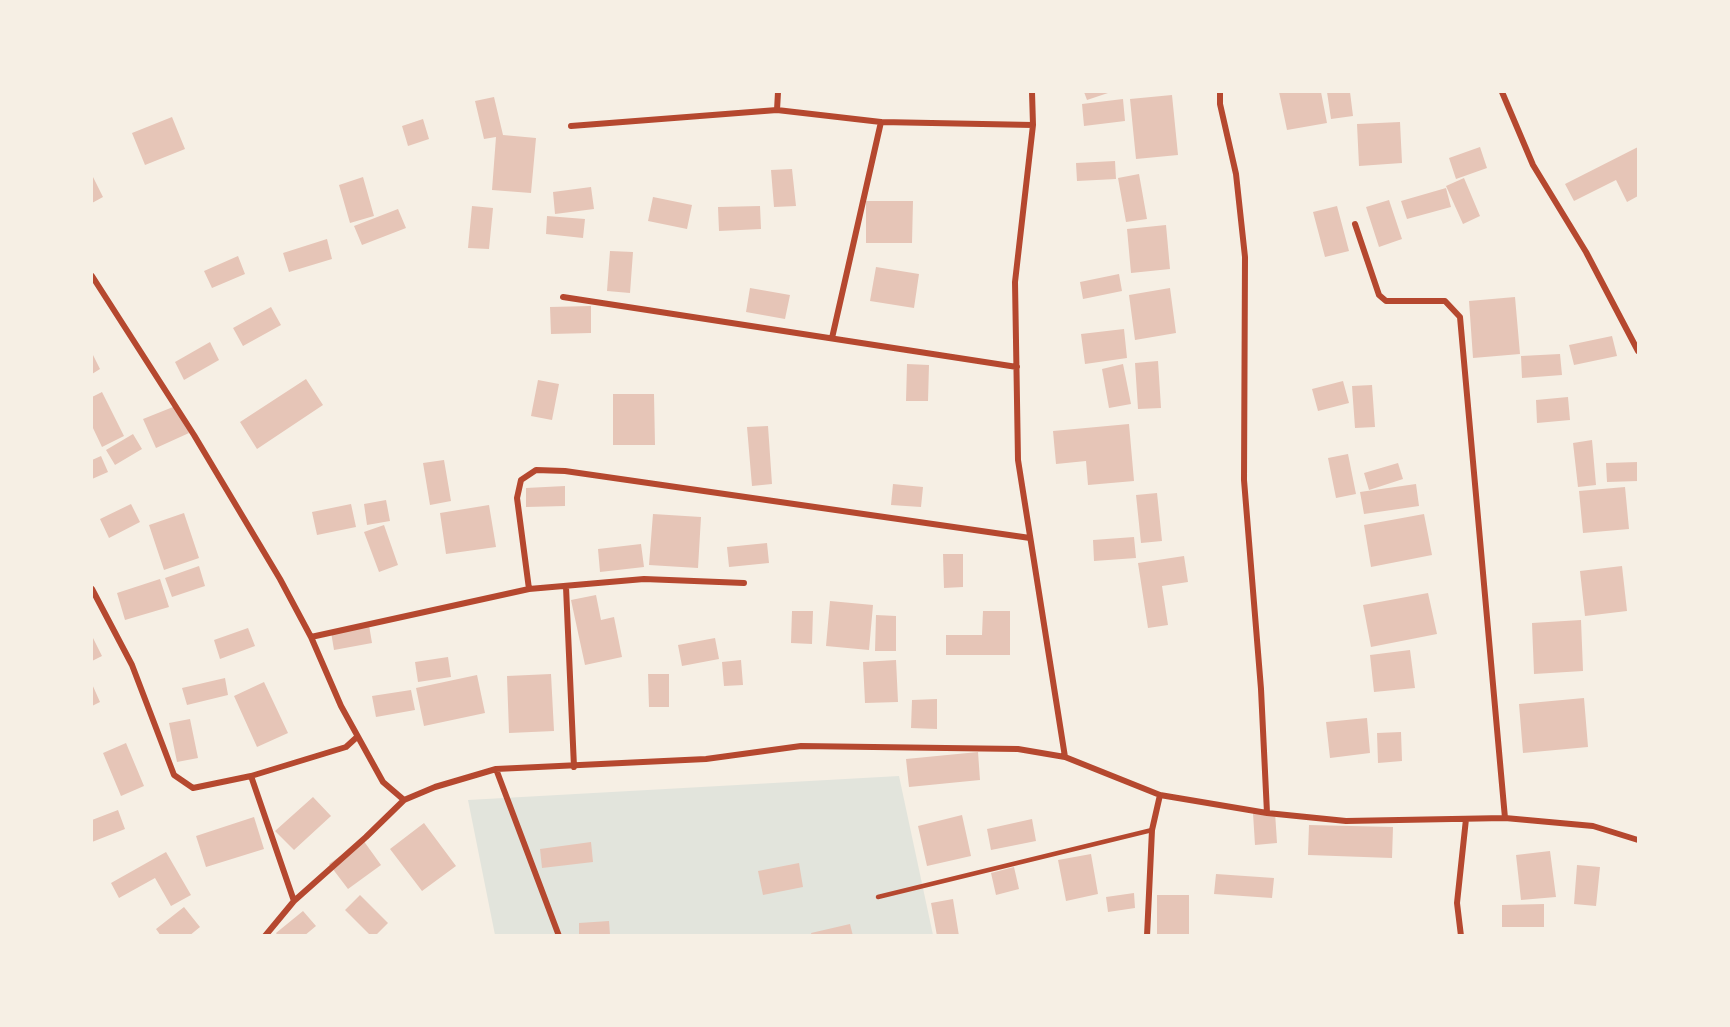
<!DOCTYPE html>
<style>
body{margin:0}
#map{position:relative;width:1730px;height:1027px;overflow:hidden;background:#f6efe4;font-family:"Exo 2",sans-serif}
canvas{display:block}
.frame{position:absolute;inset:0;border:93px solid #f6efe4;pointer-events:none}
</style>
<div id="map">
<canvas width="1730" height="1027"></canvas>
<div class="frame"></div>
</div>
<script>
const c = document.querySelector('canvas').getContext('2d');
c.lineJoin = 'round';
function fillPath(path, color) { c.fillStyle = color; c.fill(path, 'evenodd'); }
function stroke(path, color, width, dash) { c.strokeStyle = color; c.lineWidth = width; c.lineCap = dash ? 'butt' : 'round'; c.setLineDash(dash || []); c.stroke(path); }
const green = new Path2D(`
 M899 776 933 935H495L468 800Z`);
const building = new Path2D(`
 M1084 92H1111L1087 100Z
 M1279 92H1321L1327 123 1287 130Z
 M1327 92H1350L1353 116 1331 119Z
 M1172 95 1178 155 1136 159 1130 99Z
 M494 97 503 135 536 138 531 193 492 190 496 137 484 139 475 101Z
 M1123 99 1125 121 1084 126 1082 104Z
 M172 117 185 149 145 165 132 133Z
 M423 119 429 139 408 146 402 126Z
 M1400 122 1402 163 1359 166 1357 124Z
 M1480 147 1487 168 1456 179 1449 158Z
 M1638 147V196L1627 202 1616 180 1574 201 1565 184Z
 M1115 161 1116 179 1077 181 1076 163Z
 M792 169 796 206 774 207 771 170Z
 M1139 174 1147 219 1126 222 1118 178Z
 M92 175 103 197 92 203Z
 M363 177 374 216 350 223 339 185Z
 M1464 178 1480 216 1463 224 1446 186Z
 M591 187 594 209 555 214 553 192Z
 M1446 188 1451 207 1407 219 1401 201Z
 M653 197 692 205 687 229 648 221Z
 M1389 200 1402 239 1379 247 1366 207Z
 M866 201H913L912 243H866Z
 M472 206 493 208 489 249 468 248Z
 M760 206 761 229 719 231 718 207Z
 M1337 206 1349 251 1325 257 1313 212Z
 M398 209 406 228 362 245 354 226Z
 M547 216 585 219 583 238 546 234Z
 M1166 225 1170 269 1131 273 1127 229Z
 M327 239 332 259 289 272 283 253Z
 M610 251 633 252 630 293 607 291Z
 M238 256 245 274 212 288 204 271Z
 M876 267 919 274 914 308 870 301Z
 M1119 274 1122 291 1083 299 1080 282Z
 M750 288 790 295 785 319 746 312Z
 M1170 288 1176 333 1135 340 1129 295Z
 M1515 297 1520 354 1473 358 1469 301Z
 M591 306V333L551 334 550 307Z
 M271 307 281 325 243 346 233 328Z
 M1124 329 1127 358 1085 364 1081 334Z
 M1612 336 1617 356 1574 365 1569 345Z
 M210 342 219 360 184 380 175 362Z
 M92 353 100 369 92 374Z
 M1560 354 1562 375 1522 378 1521 356Z
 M1158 361 1161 408 1138 409 1135 363Z
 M907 364 929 365 928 401H906Z
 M1123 364 1131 404 1109 408 1102 369Z
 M306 379 323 405 257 449 240 422Z
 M538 380 559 384 552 420 531 416Z
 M1343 381 1349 403 1318 411 1312 389Z
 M1372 385 1375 427 1355 428 1352 386Z
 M102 392 124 436 102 447 92 426V397Z
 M613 394H654L655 445H613Z
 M1568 397 1570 420 1537 423 1536 400Z
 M178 405 189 433 156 448 143 419Z
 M1129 424 1134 481 1088 485 1086 461 1056 464 1053 431Z
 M768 426 772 484 752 486 747 427Z
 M133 434 142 449 115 465 106 450Z
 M1592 440 1596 485 1578 487 1573 443Z
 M1348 454 1356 494 1336 498 1328 458Z
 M101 456 108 472 92 479V460Z
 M444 460 451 501 430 505 423 463Z
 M1638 462V481L1607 482 1606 463Z
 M1398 463 1403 479 1369 490 1364 473Z
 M893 484 923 487 921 507 891 505Z
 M1416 484 1419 506 1364 514 1360 492Z
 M565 486V506L526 507V488Z
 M1625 487 1629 529 1583 533 1579 491Z
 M1157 493 1162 541 1141 543 1136 495Z
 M386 500 390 521 367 525 364 504Z
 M131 504 140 522 109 538 100 519Z
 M351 504 356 527 317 535 312 512Z
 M489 505 496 547 446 554 440 513Z
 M184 513 199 558 164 570 149 525Z
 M653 514 701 517 698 568 649 565Z
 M1424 514 1432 555 1371 567 1364 525Z
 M384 525 398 565 379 572 364 532Z
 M1134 537 1136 558 1094 561 1093 540Z
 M767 543 769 563 729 567 727 547Z
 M641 544 644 567 600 572 598 549Z
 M943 554H963V587L944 588Z
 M1184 556 1188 582 1162 586 1168 625 1148 628 1138 563Z
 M199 566 205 586 172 597 165 578Z
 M1622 566 1627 611 1585 616 1580 571Z
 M160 579 169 607 125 620 117 593Z
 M1428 593 1437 634 1371 647 1363 605Z
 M596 595 601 620 614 617 622 657 585 665 571 600Z
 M830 601 873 605 869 650 826 646Z
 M792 611H813L812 644 791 643Z
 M983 611H1010V655H946V635H982Z
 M876 615 896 616V651H875Z
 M1581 620 1583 671 1534 674 1532 623Z
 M369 625 372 643 334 650 331 632Z
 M248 628 255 646 220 659 214 640Z
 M92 636 102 656 92 661Z
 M715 638 719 659 682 666 678 645Z
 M1410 650 1415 688 1374 692 1370 655Z
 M448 657 451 677 418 682 415 662Z
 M741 660 743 685 724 686 722 662Z
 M896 660 898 702 865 703 863 662Z
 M551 674 554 731 509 733 507 676Z
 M648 674H669V707H649Z
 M477 675 485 713 424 726 416 688Z
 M225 678 228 695 187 705 182 688Z
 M264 682 288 733 257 747 234 696Z
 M92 684 100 702 92 706Z
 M411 690 415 710 376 717 372 696Z
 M1584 698 1588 747 1523 753 1519 704Z
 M937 699V729L911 728 912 700Z
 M1367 718 1370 753 1330 758 1326 722Z
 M190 719 198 758 177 762 169 723Z
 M1401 732 1402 761 1378 763 1377 733Z
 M126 743 144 786 121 796 103 753Z
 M978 752 980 780 909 787 906 759Z
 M313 797 331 816 294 850 275 831Z
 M118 810 125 829 92 842V820Z
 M1275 812 1277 843 1255 845 1253 813Z
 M962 815 971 856 927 866 918 826Z
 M254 817 264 849 206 867 196 836Z
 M1032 819 1036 841 991 850 987 829Z
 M424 823 456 866 422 891 390 849Z
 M1309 825 1393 827 1392 858 1308 855Z
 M363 840 381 865 348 889 329 864Z
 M591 842 593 862 542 868 540 849Z
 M1550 851 1556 897 1521 900 1516 855Z
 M166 852 191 895 171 906 155 878 119 898 111 883Z
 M1091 854 1098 894 1066 901 1058 860Z
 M799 863 803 887 763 895 758 871Z
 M1577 865 1600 867 1596 906 1574 904Z
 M1014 867 1019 889 996 895 991 873Z
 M1216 874 1274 878 1272 898 1214 894Z
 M1134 893 1135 908 1108 912 1106 897Z
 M360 895 388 923 375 936H371L345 910Z
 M1157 895H1189V936H1157Z
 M953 899 959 936H937L931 903Z
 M1544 904V927H1502V905Z
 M184 907 200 927 189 936H161L156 929Z
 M303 911 316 926 304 936H278L276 933Z
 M609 921 610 935 579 936V923Z
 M850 924 853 936H812L811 933Z`);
const service = new Path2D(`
 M878 897 1152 830`);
const minor = new Path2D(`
 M1032 92 1033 125 1015 282 1018 460 1065 757
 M1220 92V104L1236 174 1245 257 1244 480 1261 689 1267 813
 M1502 92 1533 165 1586 252 1638 351
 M777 110 778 92
 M571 126 777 110 881 122 1033 125
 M1355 224 1379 295 1386 301H1445L1460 317 1505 818
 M92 276 194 435 280 579 311 637 341 706 383 782 404 800
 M563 297 1017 367
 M832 338 881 122
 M566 587 574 767
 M92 589 132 665 174 775 193 788 251 776 346 747 357 737
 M529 589 517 498 521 480 536 470 565 471 1030 538
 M311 637 529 589 644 579 744 583
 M496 769 559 936
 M251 776 294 901
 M265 936 294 901 366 837 404 800 435 787 496 769 706 759 801 746 1018 749 1065 757 1160 795 1267 813 1346 821 1505 818 1593 826 1638 840
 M1147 936 1152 830 1160 795
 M1461 936 1457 903 1466 819`);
fillPath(green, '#e2e4dc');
fillPath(building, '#e6c5b7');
stroke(service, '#b5482f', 4.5);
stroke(minor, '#b5482f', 6);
</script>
